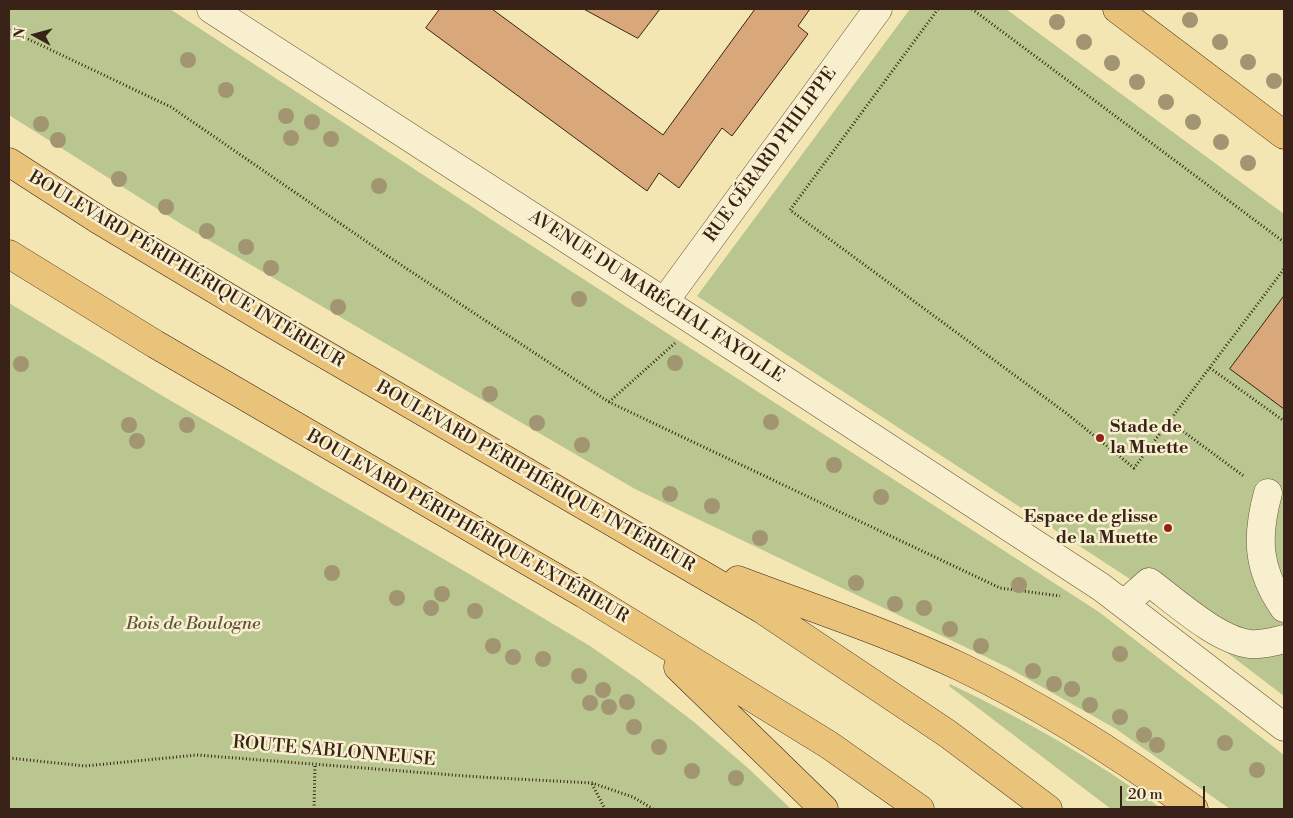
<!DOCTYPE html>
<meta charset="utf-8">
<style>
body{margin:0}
#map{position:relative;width:1293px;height:818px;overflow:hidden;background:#f4e6b3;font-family:"Libre Bodoni",serif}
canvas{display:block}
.frame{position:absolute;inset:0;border:10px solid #392217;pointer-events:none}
.north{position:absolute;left:10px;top:10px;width:50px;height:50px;-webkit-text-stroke:4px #f8efce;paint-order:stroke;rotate:277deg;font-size:14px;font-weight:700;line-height:20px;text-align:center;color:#392217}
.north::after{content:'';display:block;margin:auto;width:18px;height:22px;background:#392217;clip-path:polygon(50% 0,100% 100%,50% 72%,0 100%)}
.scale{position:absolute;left:1120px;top:786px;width:85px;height:22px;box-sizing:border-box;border:2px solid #392217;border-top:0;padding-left:6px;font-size:15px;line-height:18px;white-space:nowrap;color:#392217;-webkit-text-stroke:4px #f8efce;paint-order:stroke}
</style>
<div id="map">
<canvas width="1293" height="818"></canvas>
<div class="frame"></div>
<div class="north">N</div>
<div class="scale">20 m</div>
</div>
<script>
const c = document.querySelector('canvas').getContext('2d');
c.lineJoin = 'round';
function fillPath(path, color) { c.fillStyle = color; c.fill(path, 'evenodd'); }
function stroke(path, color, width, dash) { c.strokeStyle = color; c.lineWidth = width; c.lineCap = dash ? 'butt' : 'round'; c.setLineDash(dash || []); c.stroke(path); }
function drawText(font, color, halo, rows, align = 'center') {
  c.font = font + ' "Libre Bodoni",serif'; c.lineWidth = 5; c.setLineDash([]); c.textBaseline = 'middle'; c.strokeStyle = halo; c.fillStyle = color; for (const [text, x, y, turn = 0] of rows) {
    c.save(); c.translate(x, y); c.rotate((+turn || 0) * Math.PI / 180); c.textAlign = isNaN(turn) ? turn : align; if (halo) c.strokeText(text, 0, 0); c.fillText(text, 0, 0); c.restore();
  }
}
const green = new Path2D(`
 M9 9H170L512 233 1099 612 1284 755V809H1230L1116 729 1007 667 635 489 186 227 9 115Z
 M910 9H1006L1284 214V696L1133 581 697 296Z
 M9 303 161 395 471 575 590 646 639 680 694 722 748 768 791 809H9Z
 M950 684C1024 719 1096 760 1162 809H1111L949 686Z`);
const building = new Path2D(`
 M440 9H492L663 135 755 9H810L798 26 808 34 732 136 722 128 679 188 659 173 647 191 426 28Z
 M584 9H660L638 38Z
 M1284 296V409L1230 369Z`);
const path = new Path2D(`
 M938 9 790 210 1066 413 1134 468 1284 269
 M972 9 1284 242
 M9 30 171 107 386 255 609 402 1000 588 1060 596
 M1210 368 1284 421
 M609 402 675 343
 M1169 421 1245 477
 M9 758 85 766 197 755 479 777 592 783 633 797 653 809
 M592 784 605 809
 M314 809 315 765`);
const minor = new Path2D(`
 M211 9 697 323 1101 587 1284 727
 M664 302 878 9
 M1268 493C1256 537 1257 569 1284 608
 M1124 604 1149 582C1176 602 1217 640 1250 644 1262 645 1273 642 1284 639`);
const major = new Path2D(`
 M1117 9 1284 135`);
const highway = new Path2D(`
 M9 162 99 220 266 320 763 610 948 734 1048 809
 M9 254 155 344 584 594 829 745 920 809
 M738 580C812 608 889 633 961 667 1044 707 1120 756 1194 809
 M678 667 824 809`);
const trees = [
 [1190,20],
 [1057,22],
 [1084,42],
 [1220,42],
 [188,60],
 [1248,62],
 [1112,63],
 [1274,81],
 [1137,82],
 [226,90],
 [1166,102],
 [286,116],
 [312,122],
 [1193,122],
 [41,124],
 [291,138],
 [331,139],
 [58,140],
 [1221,142],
 [1248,163],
 [119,179],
 [379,186],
 [166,207],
 [207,231],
 [246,247],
 [271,268],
 [579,299],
 [338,307],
 [675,363],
 [21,364],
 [490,394],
 [771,422],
 [537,423],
 [129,425],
 [187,425],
 [137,441],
 [582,445],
 [834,465],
 [670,494],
 [881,497],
 [712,506],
 [760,538],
 [332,573],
 [856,583],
 [1019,585],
 [442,594],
 [397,598],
 [895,604],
 [431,608],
 [924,608],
 [475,611],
 [950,629],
 [493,646],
 [981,646],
 [1120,654],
 [513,657],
 [543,659],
 [1033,671],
 [579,676],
 [1054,684],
 [1072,689],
 [603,690],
 [627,702],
 [590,703],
 [1090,705],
 [609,707],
 [1120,717],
 [634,727],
 [1144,735],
 [1225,743],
 [1157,745],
 [659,747],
 [1257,770],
 [692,771],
 [736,778]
];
const markers = [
 [1100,438,5,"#8f2418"],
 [1168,528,5,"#8f2418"]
];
const streetNames = [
 ["RUE GÉRARD PHILIPPE",771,155,-54],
 ["BOULEVARD PÉRIPHÉRIQUE INTÉRIEUR",186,270,31],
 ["AVENUE DU MARÉCHAL FAYOLLE",656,297,33],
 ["BOULEVARD PÉRIPHÉRIQUE INTÉRIEUR",535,477,30],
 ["BOULEVARD PÉRIPHÉRIQUE EXTÉRIEUR",467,527,30],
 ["ROUTE SABLONNEUSE",334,752,5]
];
const poiNames = [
 ["Stade de",1110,428],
 ["la Muette",1110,449],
 ["Espace de glisse",1158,518,"right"],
 ["de la Muette",1158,539,"right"]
];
const parkNames = [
 ["Bois de Boulogne",193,625]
];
fillPath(green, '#b9c68f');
fillPath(building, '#d8a87a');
stroke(building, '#392217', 1);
stroke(minor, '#68533e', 29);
stroke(major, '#392217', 29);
stroke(highway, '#392217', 29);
stroke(path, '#392217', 3, [1, 2.5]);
stroke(minor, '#f8efce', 28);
stroke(major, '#eac37a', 28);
stroke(highway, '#eac37a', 28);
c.fillStyle = '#a29571';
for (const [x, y] of trees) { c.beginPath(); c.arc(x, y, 8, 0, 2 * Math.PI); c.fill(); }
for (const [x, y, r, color] of markers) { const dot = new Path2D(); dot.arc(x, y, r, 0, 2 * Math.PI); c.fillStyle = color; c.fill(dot); stroke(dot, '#f8efce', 2); }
drawText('18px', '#392217', '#f8efce', streetNames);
drawText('bold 18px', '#392217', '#f8efce', poiNames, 'left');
drawText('italic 18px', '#5f533b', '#f8efce', parkNames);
</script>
